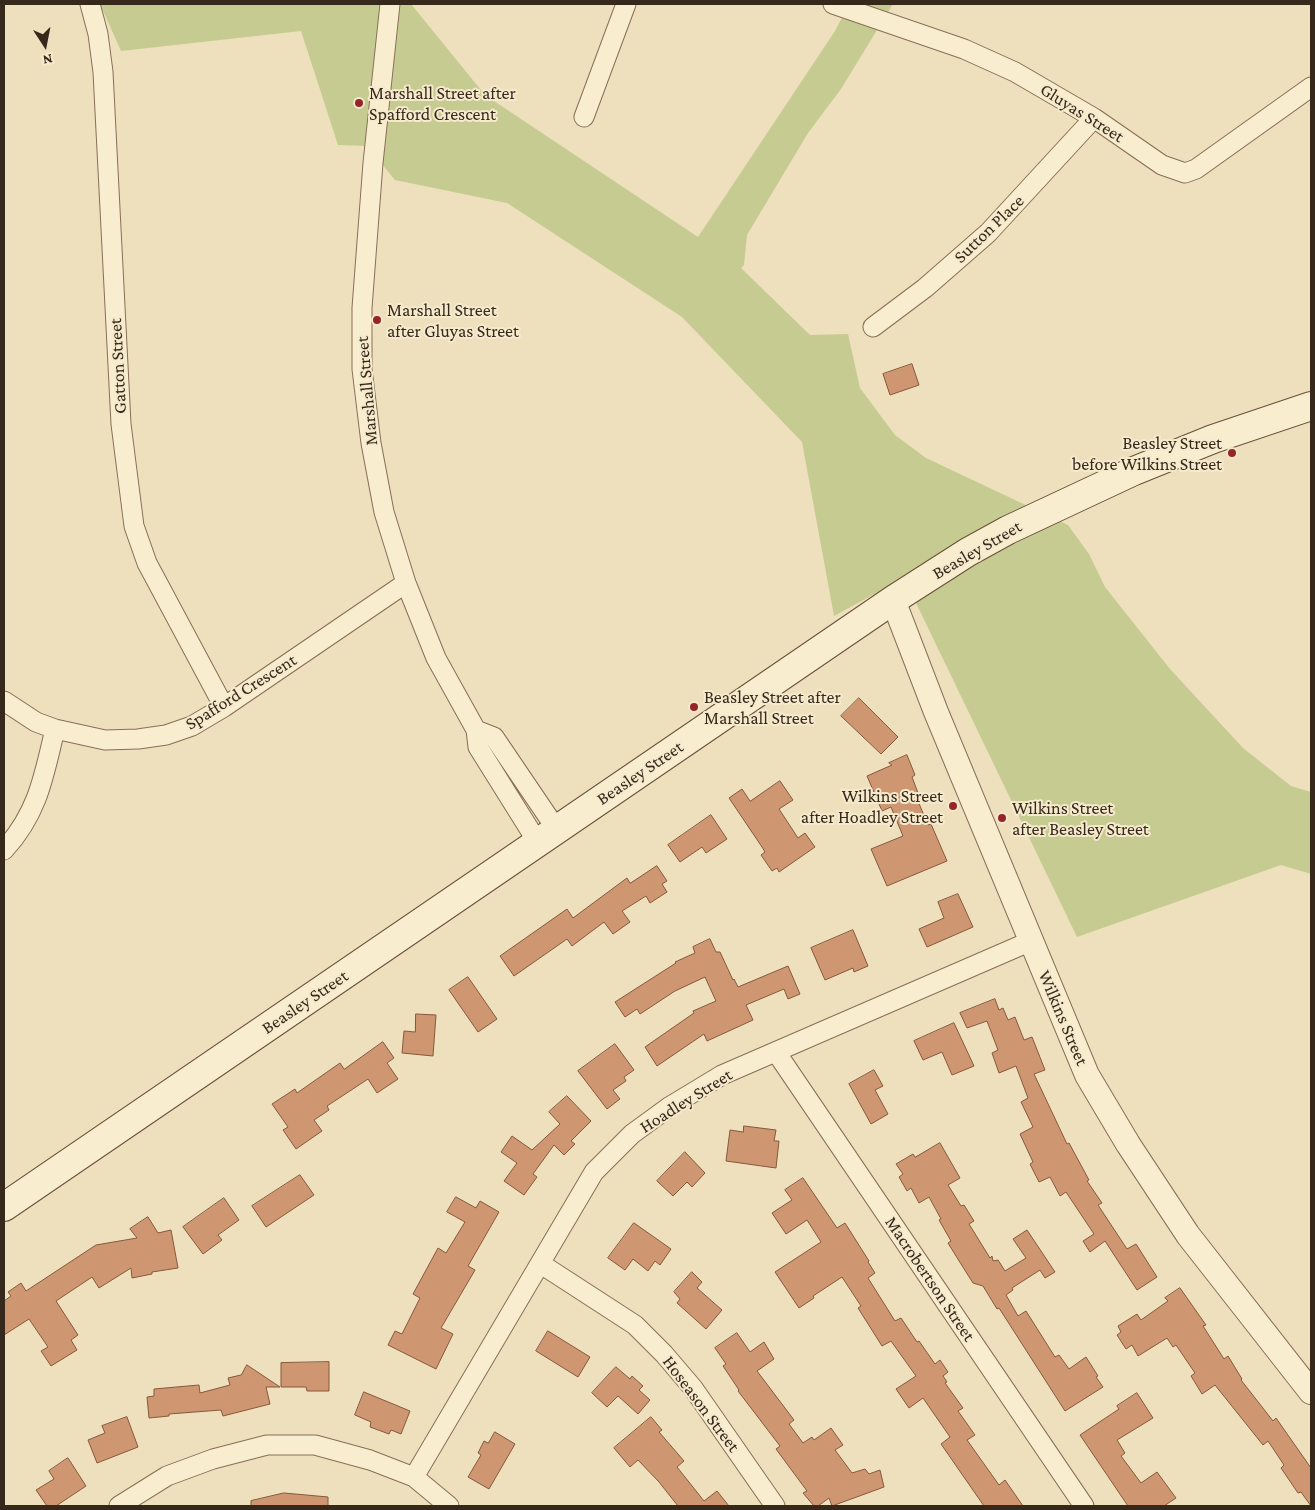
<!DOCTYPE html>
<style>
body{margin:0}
#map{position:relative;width:1315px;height:1510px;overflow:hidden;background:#eedfbd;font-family:"Crimson Pro",serif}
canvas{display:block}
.frame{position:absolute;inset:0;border:5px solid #36281b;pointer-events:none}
.north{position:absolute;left:20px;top:20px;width:50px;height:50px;-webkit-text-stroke:4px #f6eacd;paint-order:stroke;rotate:169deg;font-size:14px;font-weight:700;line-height:20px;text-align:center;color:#36281b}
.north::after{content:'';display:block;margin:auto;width:18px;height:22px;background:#36281b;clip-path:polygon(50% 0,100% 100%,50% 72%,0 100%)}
</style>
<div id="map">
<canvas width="1315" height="1510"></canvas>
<div class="frame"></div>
<div class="north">N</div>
</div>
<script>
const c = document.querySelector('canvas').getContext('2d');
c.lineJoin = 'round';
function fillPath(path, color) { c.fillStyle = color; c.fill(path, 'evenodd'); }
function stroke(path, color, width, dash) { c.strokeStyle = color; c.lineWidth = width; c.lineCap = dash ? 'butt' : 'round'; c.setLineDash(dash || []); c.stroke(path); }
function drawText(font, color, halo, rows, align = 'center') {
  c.font = font + ' "Crimson Pro",serif'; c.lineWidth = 4; c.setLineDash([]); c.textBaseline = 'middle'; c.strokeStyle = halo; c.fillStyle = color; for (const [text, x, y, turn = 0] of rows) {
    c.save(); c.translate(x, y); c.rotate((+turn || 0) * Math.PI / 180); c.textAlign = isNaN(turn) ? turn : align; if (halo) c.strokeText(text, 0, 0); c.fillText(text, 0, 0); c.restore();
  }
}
const green = new Path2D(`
 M100 4H411L485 95 698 237 835 31 849 4H893L841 89 808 133 747 235 744 265 741 268 810 335 848 334 860 388 895 435 926 458 1068 525 1089 554 1105 587 1170 669 1243 748 1291 786 1311 792V874L1281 865 1077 937 904 578 834 616 802 442 682 317 507 203 395 180 367 146 338 145 301 31 121 51Z`);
const building = new Path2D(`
 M912 364 919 385 890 395 883 374Z
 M859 698 898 737 881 754 841 716Z
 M907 755 915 775 912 777 918 793 915 794 928 825 931 824 947 861 887 886 871 849 903 836 891 807 882 811 867 776 892 765 889 763Z
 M780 781 793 800 779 809 798 838 805 833 815 847 779 872 777 868 772 871 761 855 765 852 762 847 729 798 742 789 750 801Z
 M711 815 727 839 706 853 702 847 680 862 668 845Z
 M657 866 667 881 662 884 667 892 650 903 646 896 622 911 630 922 613 934 604 922 572 946 567 939 514 976 500 956 567 909 573 918 627 878 630 883Z
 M958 894 973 927 927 947 919 929 944 918 938 902Z
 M853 930 868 966 854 972 853 968 825 980 811 948Z
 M710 939 716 952H720L733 980 734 979 738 987 788 966 800 994 788 999 784 989 746 1005 753 1020 707 1041 704 1034 657 1066 645 1047 694 1013 693 1011 716 1001 705 977 675 991 640 1014 637 1009 625 1017 615 1002 676 963 675 962 695 953 693 947Z
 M468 977 497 1019 478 1032 449 990Z
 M995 999 999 1010 1003 1008 1008 1020 1015 1017 1024 1040 1032 1037 1045 1070 1034 1074 1067 1144 1069 1143 1089 1180 1087 1181 1102 1203 1098 1205 1127 1249 1136 1244 1157 1277 1137 1290 1105 1241 1090 1252 1083 1241 1094 1234 1066 1192 1060 1196 1050 1177 1039 1182 1030 1164 1033 1162 1020 1134 1033 1127 1021 1102 1028 1098 1016 1066 999 1073 992 1053 998 1050 987 1021 967 1028 960 1013Z
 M416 1014 436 1015 433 1056 402 1053 404 1031 415 1032Z
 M954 1023 974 1066 952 1075 942 1052 923 1060 914 1041Z
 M383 1042 394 1058 387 1063 398 1079 377 1093 368 1079 327 1106 329 1110 314 1120 322 1131 296 1149 283 1130 288 1127 272 1104 295 1089 297 1093 340 1063 344 1069Z
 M615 1044 634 1070 624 1077 626 1081 613 1090 620 1099 607 1109 578 1071Z
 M874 1070 883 1086 875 1090 888 1114 871 1124 849 1084Z
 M567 1096 591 1121 571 1141 575 1144 564 1155 554 1145 533 1174 537 1177 524 1195 504 1181 517 1163 501 1152 512 1136 532 1150 560 1124 549 1112Z
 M744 1126 776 1130 774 1141H779L776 1168 726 1161 730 1130 743 1132Z
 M940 1143 960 1178 948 1185 961 1206 964 1205 974 1221 969 1224 990 1258 992 1256 993 1261 998 1260 1005 1271 1026 1258 1013 1239 1027 1230 1055 1272 1045 1278 1040 1270 1012 1288 1013 1290 1006 1295 1018 1316 1026 1311 1055 1357 1059 1355 1069 1369 1086 1357 1098 1376 1096 1377 1103 1387 1065 1411 999 1308 997 1309 983 1286 973 1283 956 1256 948 1243 951 1241 939 1220 941 1219 929 1197 919 1203 911 1188 907 1191 899 1177 903 1174 896 1164 913 1154 915 1157Z
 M685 1152 705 1173 692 1187 687 1182 673 1196 657 1181Z
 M300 1175 314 1195 266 1227 252 1206Z
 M803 1178 837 1228 845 1223 869 1261 868 1262 875 1273 868 1278 895 1321 901 1318 917 1342 919 1341 935 1364 940 1360 948 1372 943 1376 947 1382 945 1383 963 1408 958 1411 975 1435 967 1440 999 1485 1005 1480 1023 1506H984L941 1444 950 1437 923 1398 909 1408 896 1389 916 1376 891 1341 882 1346 858 1308 861 1306 842 1277 813 1296 814 1298 799 1308 775 1272 821 1242 807 1220 786 1234 772 1213 792 1200 785 1190Z
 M456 1197 476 1208 480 1201 499 1212 468 1266 475 1270 441 1328 453 1334 436 1369 388 1345 395 1331 402 1334 420 1298 413 1294 438 1248 446 1253 465 1222 447 1212Z
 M224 1198 239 1220 218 1235 222 1240 203 1254 183 1227Z
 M148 1217 158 1233 171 1230 178 1268 152 1272V1274L132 1278 131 1268 99 1288 92 1277 56 1301 78 1335 71 1340 77 1350 51 1366 41 1351 48 1347 29 1319 4 1335V1301L11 1296 8 1292 21 1283 26 1291 96 1245 137 1238 130 1229Z
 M634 1223 671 1249 660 1265 655 1261 648 1271 633 1259 625 1270 608 1258Z
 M692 1272 702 1282 697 1288 722 1310 706 1329 677 1303 680 1299 674 1292Z
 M1180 1288 1206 1325 1203 1326 1224 1359 1228 1356 1242 1379 1241 1380 1273 1421 1276 1418 1311 1468V1506L1301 1492 1298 1493 1281 1468 1284 1465 1268 1441 1263 1445 1215 1385 1202 1394 1191 1376 1195 1373 1176 1345 1173 1347 1167 1338 1138 1356 1132 1345 1126 1349 1117 1335 1121 1332 1118 1326 1137 1314 1141 1320 1168 1301 1165 1298Z
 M548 1331 590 1357 578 1377 536 1351Z
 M737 1333 750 1352 764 1342 774 1359 757 1371 794 1420 789 1424 803 1443 812 1437 814 1440 831 1428 843 1445 835 1450 852 1473 865 1469 869 1474 880 1470 884 1487 832 1506 829 1498 818 1506H814L803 1493 807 1491 776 1449 780 1446 738 1391 739 1390 723 1366 726 1364 715 1348Z
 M329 1362V1391H307L306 1387H281V1363Z
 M247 1365 280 1387H266L270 1404 223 1416 221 1410 169 1414V1416L149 1418 147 1397 154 1396V1389L199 1385 200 1393 230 1385 228 1378 241 1375Z
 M616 1367 630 1379 632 1376 643 1386 639 1390 650 1400 638 1414 618 1396 607 1407 592 1393Z
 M364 1392 410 1411 401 1434 391 1430 389 1434 370 1427 371 1422 355 1415Z
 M1137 1393 1153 1418 1117 1440 1125 1453 1121 1456 1141 1483 1157 1472 1176 1498 1164 1506H1128L1080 1435 1119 1409 1117 1406Z
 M127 1417 138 1447 97 1463 88 1440 105 1433 102 1426Z
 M651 1417 662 1430 659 1432 684 1461 677 1467 704 1501 717 1491 729 1506H678L659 1482 638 1460 630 1467 614 1448Z
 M495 1432 515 1444 489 1489 468 1477 481 1455 478 1453 484 1441 488 1443Z
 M68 1458 86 1486 56 1506H47L36 1490 54 1479 49 1471Z
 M284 1493 328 1497V1506H251V1501Z`);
const minor = new Path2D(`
 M90 4 98 34 103 72 121 424 134 526 147 563 224 707
 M390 4 373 163 362 308V369L371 443 384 512 406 583 436 658 476 730 478 747 538 843
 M833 4 964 49 1015 72 1094 118 1162 165 1185 173 1196 169 1311 87
 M584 117 626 4
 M873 327 925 288 988 233 1094 118
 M4 701 36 722 55 729 105 740 138 739 166 735 192 726 224 707 406 583
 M476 730 494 737 557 830
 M4 850C38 813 44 776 55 729
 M776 1052 1084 1506
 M541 1264 635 1325 664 1354 693 1388 775 1506
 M414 1477 594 1172 632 1134 669 1107 722 1075 1031 941
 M119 1506 167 1476 213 1459 267 1445H315L370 1460 414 1477 449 1506`);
const tertiary = new Path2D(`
 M893 600 936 712 1087 1075 1128 1144 1188 1235 1311 1392`);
const secondary = new Path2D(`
 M4 1207 893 600 968 552 1008 530 1134 471 1213 439 1311 406`);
const markers = [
 [359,103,5,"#972527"],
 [377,320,5,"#972527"],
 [1232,453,5,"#972527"],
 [694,707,5,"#972527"],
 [953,806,5,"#972527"],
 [1002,818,5,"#972527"]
];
const poiNames = [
 ["Marshall Street after",369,93],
 ["Spafford Crescent",369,114],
 ["Marshall Street",387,310],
 ["after Gluyas Street",387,331],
 ["Beasley Street",1222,443,"right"],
 ["before Wilkins Street",1222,464,"right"],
 ["Beasley Street after",704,697],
 ["Marshall Street",704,718],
 ["Wilkins Street",943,796,"right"],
 ["after Hoadley Street",943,817,"right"],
 ["Wilkins Street",1012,808],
 ["after Beasley Street",1012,829]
];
const streetNames = [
 ["Gluyas Street",1082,113,32],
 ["Sutton Place",989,229,-44],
 ["Gatton Street",118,366,-93],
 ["Marshall Street",367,391,-95],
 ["Beasley Street",977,550,-30],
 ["Spafford Crescent",241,692,-32],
 ["Beasley Street",640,773,-34],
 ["Beasley Street",305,1002,-34],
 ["Wilkins Street",1063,1018,67],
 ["Hoadley Street",686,1101,-32],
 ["Macrobertson Street",930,1279,56],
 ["Hoseason Street",701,1404,53]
];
fillPath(green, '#c6cc91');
fillPath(building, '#ce9772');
stroke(building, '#86583b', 1);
stroke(minor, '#876f56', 21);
stroke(tertiary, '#876f56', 26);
stroke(secondary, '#685039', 30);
stroke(minor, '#f9edd0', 19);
stroke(tertiary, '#f9edd0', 24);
stroke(secondary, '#f9edd0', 28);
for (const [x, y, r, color] of markers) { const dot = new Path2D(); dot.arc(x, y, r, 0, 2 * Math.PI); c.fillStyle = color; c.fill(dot); stroke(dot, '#f6eacd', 2); }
drawText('18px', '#36281b', '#f6eacd', poiNames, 'left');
drawText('18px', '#36281b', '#f6eacd', streetNames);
</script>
